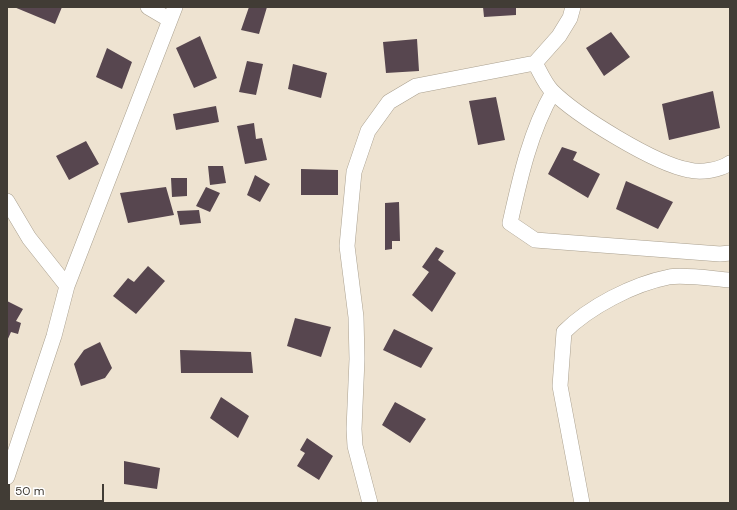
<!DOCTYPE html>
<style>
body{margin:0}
#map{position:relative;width:737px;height:510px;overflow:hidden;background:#eee3d1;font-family:"DM Sans",sans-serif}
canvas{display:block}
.frame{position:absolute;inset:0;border:8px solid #413c35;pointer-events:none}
.scale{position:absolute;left:8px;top:484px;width:96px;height:18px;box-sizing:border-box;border:2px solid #413c35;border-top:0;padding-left:5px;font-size:12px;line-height:14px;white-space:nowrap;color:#413c35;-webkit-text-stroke:3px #fff;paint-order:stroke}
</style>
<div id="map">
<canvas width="737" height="510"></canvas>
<div class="frame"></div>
<div class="scale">50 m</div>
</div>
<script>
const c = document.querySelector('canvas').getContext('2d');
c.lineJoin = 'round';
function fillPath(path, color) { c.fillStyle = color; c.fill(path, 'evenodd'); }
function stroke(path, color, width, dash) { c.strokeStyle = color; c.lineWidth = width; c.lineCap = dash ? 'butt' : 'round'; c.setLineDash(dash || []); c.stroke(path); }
const building = new Path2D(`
 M14 7H62L55 24Z
 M249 7H267L259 34 241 30Z
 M483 7H516V15L484 17Z
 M611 32 630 57 604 76 586 48Z
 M200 36 217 78 194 88 176 48Z
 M417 39 419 71 386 73 383 42Z
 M107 48 132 62 122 89 96 77Z
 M247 61 263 64 256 95 239 92Z
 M293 64 327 73 321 98 288 89Z
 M713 91 720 128 669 140 662 104Z
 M496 97 505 140 478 145 469 101Z
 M216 106 219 122 176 130 173 114Z
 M254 123 256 139 262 138 267 160 245 164 237 126Z
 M86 141 99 164 69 180 56 156Z
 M562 147 577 152 573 160 600 174 588 198 548 174Z
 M208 166H223L226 183 210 185Z
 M301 169 338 170V195H301Z
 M255 175 270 184 260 202 247 195Z
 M171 178H187V196L172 197Z
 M626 181 673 202 658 229 616 209Z
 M166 187 174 215 128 223 120 193Z
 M206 187 220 193 210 212 196 206Z
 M399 202 400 241H392V249L385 250V203Z
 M199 210 201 223 180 225 177 211Z
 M436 247 444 251 438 260 456 273 432 312 412 295 429 272 422 267Z
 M148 266 165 281 136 314 113 296 128 278 134 282Z
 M7 301 23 309 16 321 21 323 18 334 11 332 7 341Z
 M295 318 331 327 321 357 287 346Z
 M394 329 433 348 421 368 383 350Z
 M100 342 112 368 105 378 81 386 74 364 84 350Z
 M180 350 251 352 253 373H181Z
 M221 397 249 416 238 438 210 418Z
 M395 402 426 419 410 443 382 425Z
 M307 438 333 456 319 480 297 466 305 453 300 450Z
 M124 461 160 468 157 489 124 484Z`);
const minor = new Path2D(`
 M148 7 170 20
 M535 63C540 72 545 84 552 91 577 116 655 164 689 170 701 173 720 170 730 163
 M553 92C530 132 520 178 510 223L535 240 720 254 730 253
 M7 201 29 238 67 286
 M7 477 54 336 67 286 175 7
 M370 503 355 446 354 429 357 359 356 317 347 246 354 172 368 131 389 102 416 86 535 63 559 36 570 18 573 7
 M582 503 560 386 564 332C589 307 633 284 669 277 682 274 715 279 730 280`);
fillPath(building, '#57464f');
stroke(minor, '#aaa08f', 16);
stroke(minor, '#fff', 15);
</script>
